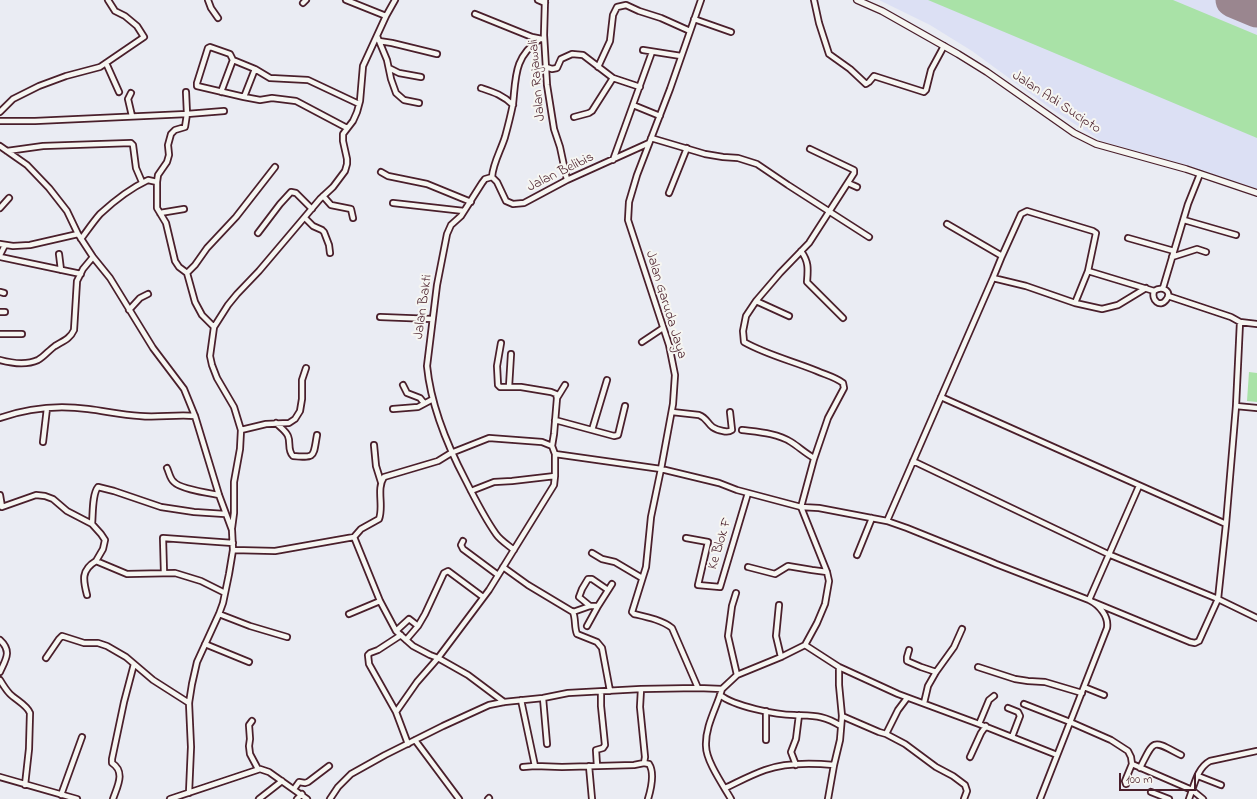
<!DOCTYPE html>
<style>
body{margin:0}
#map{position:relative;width:1257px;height:799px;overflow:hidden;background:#eaecf3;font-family:"Indie Flower",sans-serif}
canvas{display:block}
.scale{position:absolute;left:1119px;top:773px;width:77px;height:18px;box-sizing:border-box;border:2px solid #4a1f2b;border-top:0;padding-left:5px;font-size:12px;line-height:14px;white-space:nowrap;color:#4a1f2b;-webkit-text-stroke:3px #f6f6f2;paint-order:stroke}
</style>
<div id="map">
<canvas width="1257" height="799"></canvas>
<div class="scale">100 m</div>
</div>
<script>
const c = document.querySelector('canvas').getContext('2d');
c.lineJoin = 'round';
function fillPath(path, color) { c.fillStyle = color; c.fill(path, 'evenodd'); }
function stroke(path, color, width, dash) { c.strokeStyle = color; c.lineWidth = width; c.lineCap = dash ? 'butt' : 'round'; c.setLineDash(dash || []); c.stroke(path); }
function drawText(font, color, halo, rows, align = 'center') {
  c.font = font + ' "Indie Flower",sans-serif'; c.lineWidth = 4; c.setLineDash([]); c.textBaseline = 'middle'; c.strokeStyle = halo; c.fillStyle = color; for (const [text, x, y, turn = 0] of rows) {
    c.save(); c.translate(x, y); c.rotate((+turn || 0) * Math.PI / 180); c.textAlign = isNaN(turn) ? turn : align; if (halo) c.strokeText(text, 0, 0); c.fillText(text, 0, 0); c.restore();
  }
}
const built = new Path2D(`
 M879 0H1257V189L1176 162 1101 141 1050 108 972 51 930 25Z`);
const green = new Path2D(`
 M928 0H1173L1257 35V138Z
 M1249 372 1257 373V402L1247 401Z`);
const runway = new Path2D(`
 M1233 0 1257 10`);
const minor = new Path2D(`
 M208 0 211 8 218 18
 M346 0 386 16 395 0
 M538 0 545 3
 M545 0 544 35 547 85 554 129 560 147 567 180
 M814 0 819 23 829 54 850 69 866 84 869 82 874 76 924 92 926 90 931 70 944 46
 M303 3 306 0
 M475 14 532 37 542 39
 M694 19 731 32
 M377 36 387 60 391 79 396 93 404 100 419 103
 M379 41 392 43 437 54
 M643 50 681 56
 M106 63 119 92
 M546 67 552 69 557 68 561 59 572 54 583 55 613 78 640 87
 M598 67 610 41 613 15 617 7 626 5 639 11 661 18 690 31
 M389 68 399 73 421 77
 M481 88C493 92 503 95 513 105
 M186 92 187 114 185 127 175 130 171 134 168 145 169 155 167 162 158 175 157 182V208L166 223 175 261 179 267 187 273 195 302 202 315 214 327
 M221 92 233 60
 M131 93 128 99 132 116
 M244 97 197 86V83L208 48 210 47 230 54 233 60 255 69
 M633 105 660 116
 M0 112 13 99 39 86 66 76 100 67 144 37 137 26 125 16 115 11 108 0
 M574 117 589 113 592 111 613 78
 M0 121H35L187 114 224 111
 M347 128 296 101 272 98 260 100 244 97 255 69 270 78 308 80 359 104
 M651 138 705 154 723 157 738 158 757 164 788 185 869 237
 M0 146 27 165 49 188 67 211 78 234 93 257 110 278 153 348 184 389 195 416 219 495 232 530 233 550 229 574 223 603 219 614 197 662 192 684 189 703 191 747 189 793
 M7 151 43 146 131 143 133 145 136 168 142 182
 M613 160 652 52
 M381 172 388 176 427 184 471 202
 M492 177 485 179 482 183 461 216 451 225 447 234 437 285 427 366C431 407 447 445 466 481 475 499 484 517 496 534 500 540 508 545 514 550
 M492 177 497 182 506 201 513 204 524 203 567 180 649 143
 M492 177C493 163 501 150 505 137 508 126 511 114 513 104 516 76 514 57 540 39
 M848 183 857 187
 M669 193 687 148
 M323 196 331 205 351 209 353 218
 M393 203 464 211
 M0 208 9 198
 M160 213 184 209
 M305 218 313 226 322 230 324 232 329 245 330 253
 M1184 220 1236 235
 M258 233 280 204 291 192 296 193 312 209
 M1128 238 1174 251
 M81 239C87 231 93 222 100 214 114 201 131 188 148 180L157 182
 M0 244 13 246 30 245 78 234
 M801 251C809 262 808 269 807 282L843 318
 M59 254 61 270
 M0 255 5 245
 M1002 256 1021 214 1027 211 1093 231 1096 233 1088 271 1154 291C1163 285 1173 292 1166 300 1160 308 1151 300 1154 291
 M0 257 81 274
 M1172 257 1197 249 1206 252
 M187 273 195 265 207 248 236 217 275 167
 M993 278 1026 286 1075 303 1102 309 1118 305 1146 288
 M1163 288 1188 204 1200 174
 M0 292 4 293
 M1168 296 1231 317 1240 322 1257 324
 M756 301 789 316
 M1075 303 1088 271
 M129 310 140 298 148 294
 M0 312H5
 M380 317 432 319
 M1240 322 1236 406 1257 408
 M0 334H22
 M642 342 663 328
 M501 343 497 366 498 385 500 387H521L551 392 556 394 557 398 554 434 552 446
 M0 360C11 363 27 365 38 360 44 357 49 350 55 346 63 341 70 339 74 330L77 281 83 269 93 257
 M403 385 407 393 420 398 424 403
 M509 387 511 354
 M941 397C1036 439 1130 482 1226 524L1218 599 1199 641 1195 643 1190 642 1093 602
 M557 398 565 385
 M393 409 418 407 433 399
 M672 412 699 415C710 419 706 428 723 431 727 432 729 432 732 430L730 412
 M0 418C28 408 58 405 88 409 105 411 122 415 140 416 158 418 176 414 195 416
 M555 420 614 436 618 435 625 406
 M276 423C280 427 286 431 288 436 291 443 287 450 293 456 316 458 313 457 317 435
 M241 430 266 424 289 423 295 419 300 411 302 399V380L306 368
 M592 430 607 380
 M742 430C758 432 777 433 791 442 799 447 805 453 814 458
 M43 442 47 408
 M374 445 376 466 381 482
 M913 461 1108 554 1218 599 1257 618
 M167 468C169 472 170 479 174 482 180 489 209 493 219 495
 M471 491 494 482 512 481 555 476
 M0 495 2 507 36 495 45 496 53 499 67 511 92 524 101 534 105 540 103 549 96 561 127 574 175 573 201 581 225 593
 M887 521 907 528 989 561 996 564 1089 600C1099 605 1109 616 1107 628L1040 799
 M92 524C93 515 92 494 98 487L114 491 161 507 194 512 225 514
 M1226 524 1236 406
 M232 528 234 513V482L240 449 241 430 234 407 217 378 212 365 210 356 214 327 228 305 237 294 259 271 320 199 333 187 345 171 347 164V159L343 141V134L353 121 357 112 360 101 363 66 386 16
 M686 538 708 542 698 585 720 587 748 493
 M463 541 461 545 463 549 498 575
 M233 550 275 551 354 537
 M592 553 602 559 615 562 642 578
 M857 555 872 518
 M503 567 528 585 573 612C576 619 574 627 577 634L597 642 602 648 610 691
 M748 567 775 574 788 566 812 570 827 572
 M164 573 163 538 233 543
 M736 593 732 606 728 636 737 675
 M87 595C83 580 81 570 96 561
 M1089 600 1139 486
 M779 605 776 636 781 657
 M590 606 579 597 582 589 588 579H592L608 590
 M573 612 590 606H598L612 584
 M219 614 250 626 287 637
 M349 614 380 601
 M587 626 598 606
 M396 631 409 619 418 626
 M0 640C12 651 6 659 0 672
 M406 640 418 626 425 614 444 573 448 571 483 597
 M205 644 249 662
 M805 645 839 667 898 694 979 724 1057 755
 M909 650 907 657V661L921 667 936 672
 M46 658 59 639 62 636 84 643H98L107 646 126 657 153 680 189 703
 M978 667 1015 679 1028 681 1045 682 1082 693
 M0 680C3 685 6 690 10 694 16 700 27 705 30 713L29 749 25 785
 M1084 687 1104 695
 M698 688 672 628C662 620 647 617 634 614L632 612 646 567 651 517 661 469 673 404 675 375 669 345 628 220 629 202 637 175 670 89 701 0
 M722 689 737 675 781 657 805 645 817 623 825 604 829 581 827 572 801 507 814 459 828 418 844 388 843 383C835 377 826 375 817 371 793 361 767 355 744 342L743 331 746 316 756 301 780 273 809 243 854 173V170L810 149
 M720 695C734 706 776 715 794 715 815 716 823 715 841 726
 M543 698 547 744
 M521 700 535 766 562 767 634 765 644 763 645 757 640 707 641 689
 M504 702 468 675 438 658 430 655 413 646 396 631 380 601 354 537 361 529 379 519C384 506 376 489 384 477L438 461 451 453 489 438 542 442 552 446 555 454 661 469 719 483 737 490 801 507 819 508 887 521 993 278 1002 256 947 224
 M924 703 928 686 936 672 954 647 962 629
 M1024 704 1070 722 1111 740 1128 751 1131 757 1132 764 1192 790 1203 799
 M1008 708 1018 712 1020 716 1012 737
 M766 711V740
 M396 712 369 664 368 655 370 653 378 650 401 635
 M842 716 879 732 886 734 898 710 907 698
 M252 721 249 725 250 739 249 746 250 754 258 769
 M979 724 989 700 994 696
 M886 734 905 744 936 767 953 776 965 785 967 791 964 799
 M415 740 459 799
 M408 744 396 712 417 682 438 658 489 590 554 485 555 476V454
 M970 757 981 733 986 726
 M644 763 649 764C655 773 651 789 648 799
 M796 765 791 752 796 739 799 715
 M589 766 592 799
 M597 766 596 750 603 748 605 745 601 706V692
 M523 767 535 766
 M1140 768C1155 738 1152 740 1181 755
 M1198 776 1221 785
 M0 777 77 799
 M1126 784 1125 781 1132 764
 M725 788C738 782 751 775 765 770 787 762 812 763 834 765
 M294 789 299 782 305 783 308 782 329 766
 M1151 792 1169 799
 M61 795 82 737
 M113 799C117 787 126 772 112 763V759L124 702 134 664
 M170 799 260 769 269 772 307 799
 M259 799 282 781
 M297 799 302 794
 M330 799 338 787 351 774 385 755 443 726 489 705 504 702 543 698 568 693 641 689 698 688 722 689C717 707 705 726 706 746 706 761 723 785 731 799
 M488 799 489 798
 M828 799 834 765 840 740 842 716 839 685V667
 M1189 799C1194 786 1197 768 1210 761L1257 751`);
const tertiary = new Path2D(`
 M857 0 882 11 958 54 987 72 1074 133 1096 144 1186 169 1257 193`);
const streetNames = [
 ["Jalan Rajawali",538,80,-95],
 ["Jalan Adi Sucipto",1056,103,33],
 ["Jalan Belibis",561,173,-26],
 ["Jalan Garuda Jaya",665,305,73],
 ["Jalan Bakti",424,307,-82],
 ["Ke Blok F",721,544,-73]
];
fillPath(built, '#dce0f4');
fillPath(green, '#a9e2a7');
stroke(runway, '#9a868f', 35);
stroke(minor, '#4a1f2b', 8);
stroke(tertiary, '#4a1f2b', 8);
stroke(minor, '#f6f6f2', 4.5);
stroke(tertiary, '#f6f6f2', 5.5);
drawText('14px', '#4a1f2b', '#f6f6f2', streetNames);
</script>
